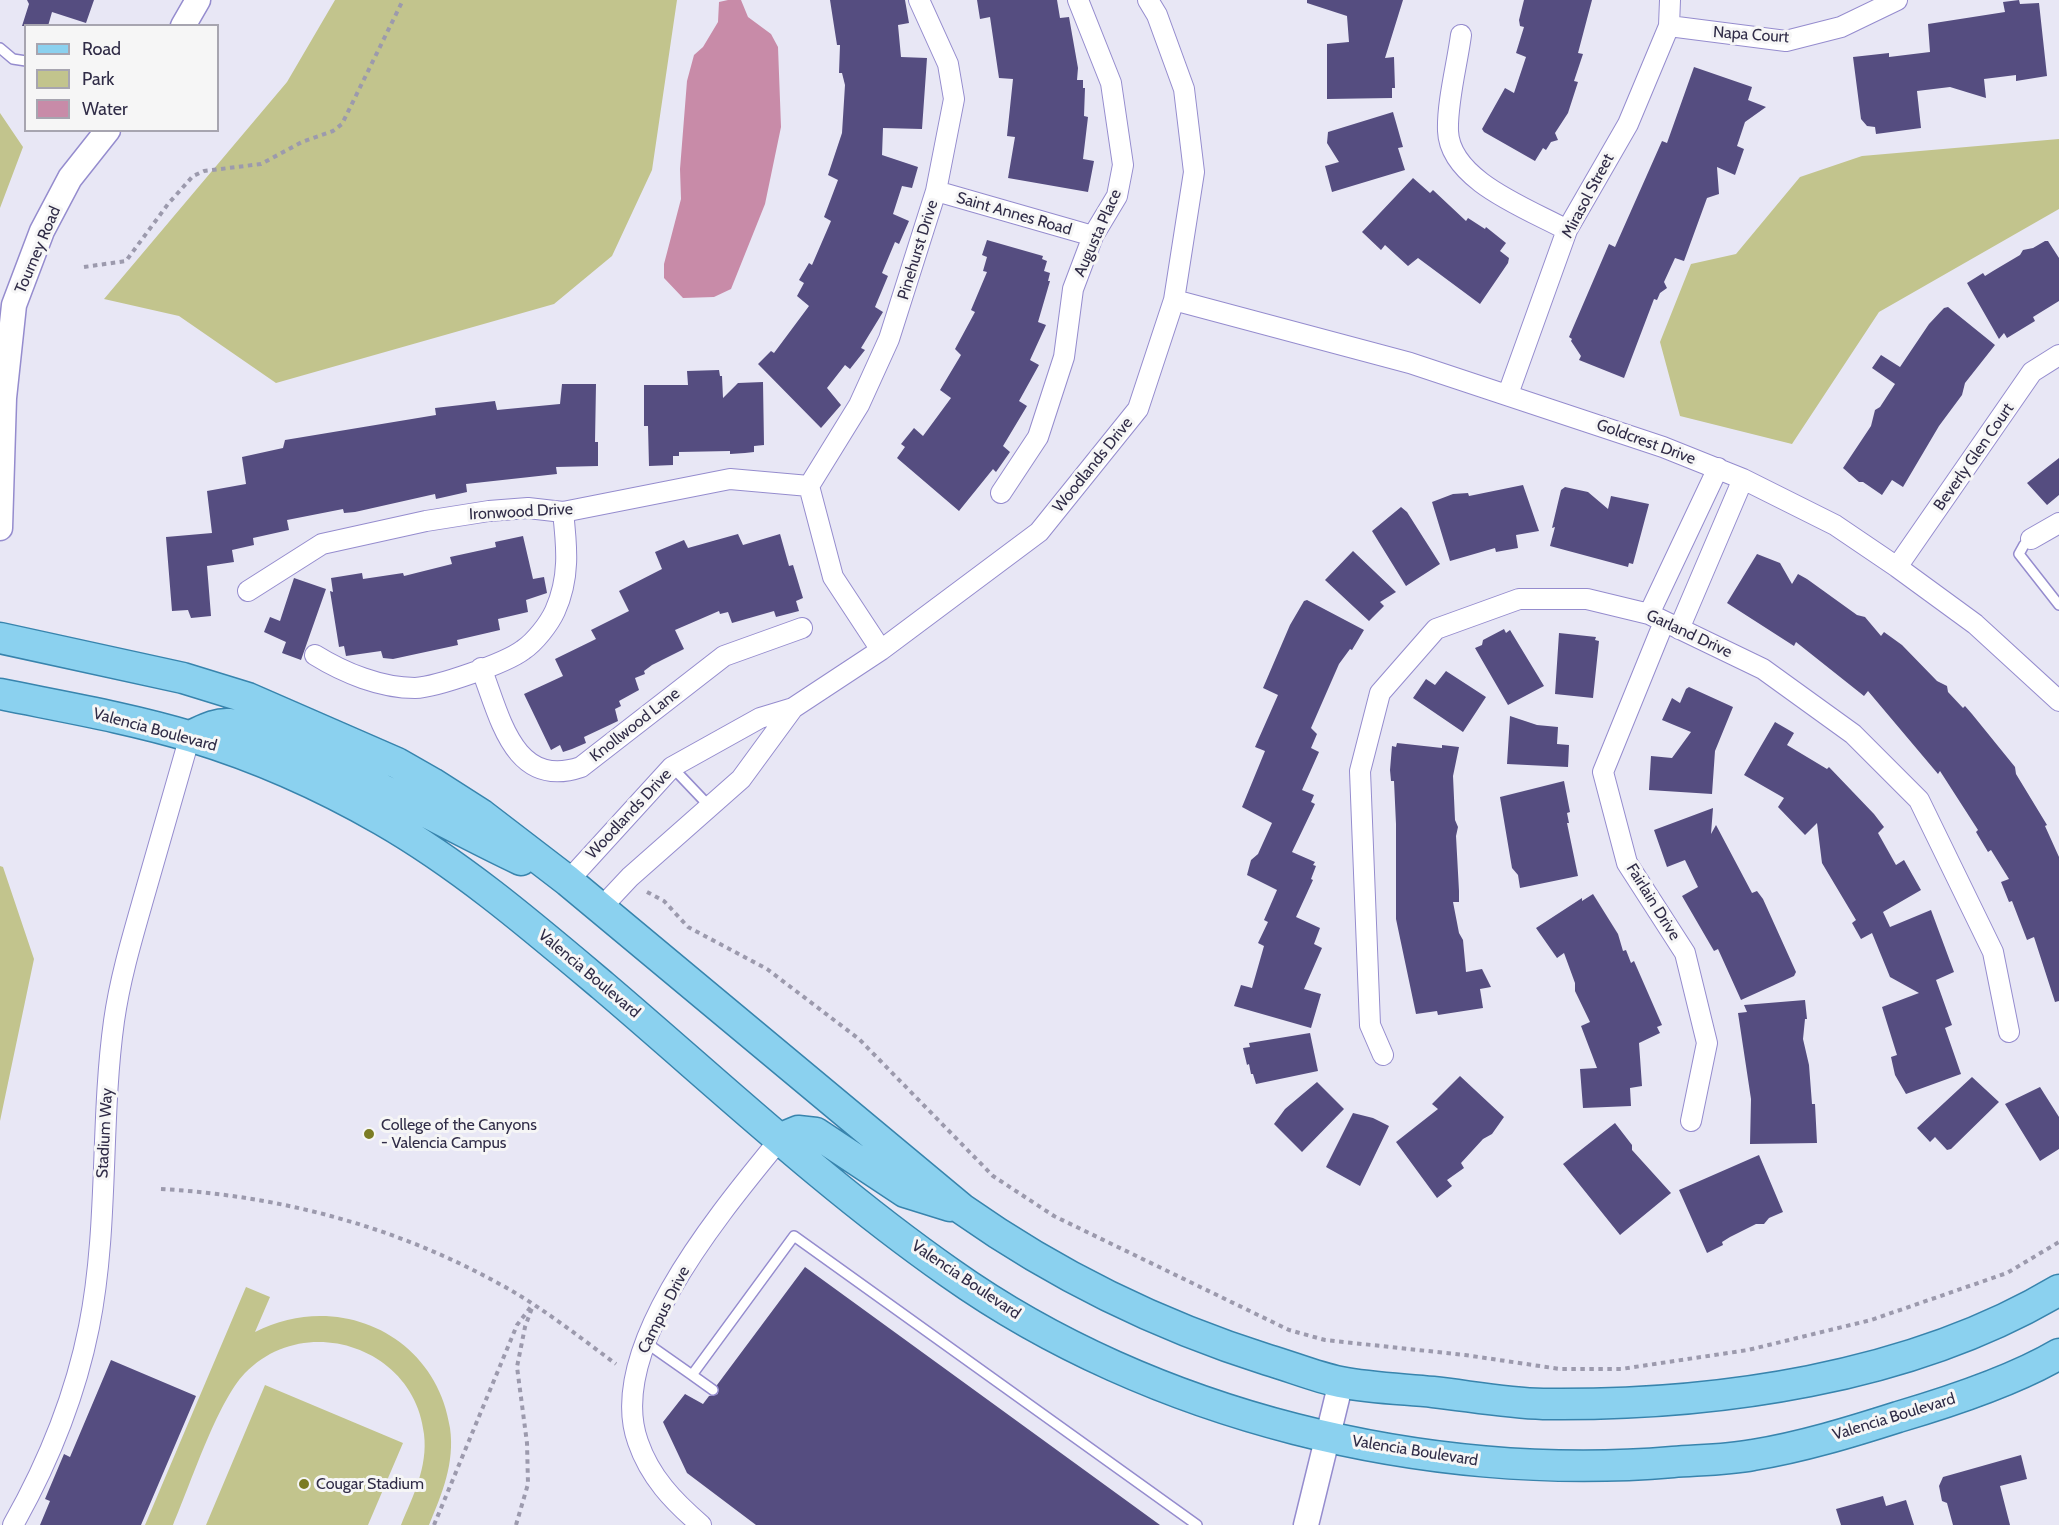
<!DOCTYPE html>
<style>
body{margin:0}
#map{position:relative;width:2059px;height:1525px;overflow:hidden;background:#e8e7f5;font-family:Cabin,sans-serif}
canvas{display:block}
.legend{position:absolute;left:24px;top:24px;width:195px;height:108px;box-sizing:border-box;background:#f6f6f6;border:2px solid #a7a5b0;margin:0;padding:8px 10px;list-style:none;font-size:18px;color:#302c47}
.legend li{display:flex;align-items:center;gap:12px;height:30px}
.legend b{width:30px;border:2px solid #a7a5b0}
</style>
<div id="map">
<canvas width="2059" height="1525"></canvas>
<ul class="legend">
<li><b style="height:8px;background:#8bd1ef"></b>Road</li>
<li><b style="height:16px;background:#c2c48d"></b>Park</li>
<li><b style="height:16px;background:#c88ba8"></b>Water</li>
</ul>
</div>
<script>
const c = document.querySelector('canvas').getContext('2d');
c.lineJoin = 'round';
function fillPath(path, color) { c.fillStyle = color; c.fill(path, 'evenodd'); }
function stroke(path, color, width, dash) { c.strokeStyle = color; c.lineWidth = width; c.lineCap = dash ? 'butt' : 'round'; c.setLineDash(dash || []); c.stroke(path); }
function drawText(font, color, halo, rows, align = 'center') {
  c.font = font + ' Cabin,sans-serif'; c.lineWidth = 6; c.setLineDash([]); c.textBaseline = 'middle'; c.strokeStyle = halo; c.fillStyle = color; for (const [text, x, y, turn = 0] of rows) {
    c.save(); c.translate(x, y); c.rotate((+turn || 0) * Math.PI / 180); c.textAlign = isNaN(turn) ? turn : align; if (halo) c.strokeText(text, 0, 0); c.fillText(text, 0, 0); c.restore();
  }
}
const green = new Path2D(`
 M335 0H677L652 170 612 256 554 304 276 383 179 316 104 299 287 82Z
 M0 113 23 147 0 208Z
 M2059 139V209L1879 312 1792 444 1680 416 1660 342 1691 264 1736 254 1800 177 1862 156Z
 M0 866 3 867 34 959 0 1121Z
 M246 1287 270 1297 255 1332C337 1290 436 1334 450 1428 455 1463 442 1494 429 1525H401C413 1496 428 1467 424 1434 415 1347 305 1311 245 1373 217 1402 190 1486 173 1525H145Z
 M265 1385 403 1443 368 1525H206Z`);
const water = new Path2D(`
 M728 0H741L748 17 771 34 778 47 781 127 765 204 731 289 714 297 683 298 664 278V264L681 199 680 169 687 81 694 55 703 47 718 22 719 2Z`);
const building = new Path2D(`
 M27 0H94L86 23 52 12 48 26H22L29 4Z
 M830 0H905L909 23 898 25 901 57 927 58 922 129 883 128 882 155 918 167 912 188 902 186 893 214 909 221 899 244 895 242 882 273 888 276 875 307 883 312 861 348 865 350 850 369 845 365 827 388 841 405 821 428 758 364 771 351 774 353 809 306 797 296 804 283 799 280 809 263 812 265 831 221 824 217 838 180 828 175 842 133 845 85 842 73H839L840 45H837Z
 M977 0H1057L1060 18 1069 17 1078 68 1077 80H1083V88H1085L1084 116 1088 117 1083 159 1094 161 1088 192 1008 178 1015 137 1007 136 1013 79 999 78 990 17 980 19Z
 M1307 0H1403L1385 58 1394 57 1395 88H1392V98L1327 99V44L1349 42 1347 16 1307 3Z
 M1524 0H1592L1578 53 1583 54 1574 81 1578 82 1568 113 1555 133 1558 140 1551 142 1546 150 1543 148 1535 161 1484 132 1482 129 1505 88 1514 93 1526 57 1516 53 1524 27 1520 26 1519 20Z
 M2019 0 2020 4 2039 3 2047 76 2016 81V75L1984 79 1986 98 1950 87 1917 91 1921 128 1876 134 1875 127 1867 126 1861 119 1853 57 1889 53V57L1930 52 1928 24 2005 12 2003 2Z
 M1694 67 1752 87 1748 100 1766 107 1745 122 1737 146 1744 149 1735 175 1717 167 1719 194 1707 198 1684 261 1675 258 1664 282 1667 288 1660 293 1657 300 1654 299 1624 378 1579 360 1581 356 1571 341 1572 339 1569 337 1609 244 1615 247 1662 141 1667 143Z
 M1393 112 1403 147 1398 148 1405 170 1332 192 1325 166 1339 162 1327 143 1328 132Z
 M1413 178 1430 193 1433 190 1466 221 1468 218 1485 229 1486 227 1506 243 1500 251 1509 258 1508 263 1480 304 1418 258 1408 266 1385 245 1381 250 1362 232Z
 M987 240 1043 256 1042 259 1047 261 1044 271 1050 273 1048 281H1050L1038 322 1046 325 1030 360 1039 365 1019 401 1027 406 1003 446 1010 452 996 472 993 469 959 511 897 458 905 447 901 444 914 428 923 436 951 398 940 390 961 355 955 349 975 312 971 310 987 272 983 271 987 257 982 255Z
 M2045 241H2048L2059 258V301L2033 317 2035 321 2007 338 2004 333 1999 339 1967 283 1983 273 1985 276 1993 271 2020 255 2023 250 2033 248Z
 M1948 307 1995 345 1965 383 1962 395 1939 426 1903 487 1892 480 1882 495 1863 482H1859L1843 468 1871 426 1875 410 1880 407 1895 384 1872 368 1881 355 1900 367 1929 324 1944 308Z
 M719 370 720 376H722L723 398 738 383 763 382 764 445 754 446V452L745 453 730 454V451L679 452V456H673V465L649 466 648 426H644V385H688L687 371Z
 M562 384H596L595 442H598V466L556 467 557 474 466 484 467 492 436 499 435 494 355 512 344 513 343 509 287 520 289 530 253 538 254 545 232 550 234 562 207 566 211 616 191 618 188 610 172 611 166 537 212 533 207 491 246 484 242 457 283 448 285 440 436 415 435 408 495 401 497 410 560 404Z
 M2059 458V495L2047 505 2027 483Z
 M1523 485 1539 531 1516 535 1518 548 1496 552 1495 548 1450 561 1432 502 1453 494 1468 493 1469 496Z
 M1565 487 1588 492 1608 509 1611 496 1649 504 1633 564 1629 563 1628 567 1550 546 1555 527 1552 528 1561 490Z
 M1401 507 1407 512 1440 564 1406 586 1372 531Z
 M738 534 743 545 780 534 789 566 793 565 803 598 796 601 799 611 776 617 774 611 732 623 728 612 720 614 719 611 675 630 684 649 652 665 644 671 645 674 635 678 639 690 619 701 621 706 615 709 618 721 584 737 586 743 572 749 563 752 560 745 551 750 524 694 563 676 555 659 596 639 591 630 629 611 619 591 662 569 655 552 684 540 688 548Z
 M523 536 533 579 544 577 547 593 526 600 528 612 498 619 500 630 457 640 458 645 393 659 383 658 381 651 346 656 344 646 339 647 330 591 333 592 331 578 362 573 363 579 403 573 404 576 452 564 450 557 496 547 495 542Z
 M1353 551 1396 592 1380 602 1384 606 1369 621 1325 580Z
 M1757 554 1780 563 1792 584 1798 574 1807 579 1857 615 1865 617 1881 636 1884 632 1902 645 1937 681 1947 686 1948 692 1963 708 1965 706 1972 714 2015 767 2016 774 2047 825 2045 826 2059 857V1001L2055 1002 2034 937 2027 940 2012 901 2009 902 2001 882 2009 879 1991 850 1988 852 1976 832 1978 830 1940 771 1938 774 1868 691 1864 696 1796 642 1794 646 1727 603Z
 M294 578 326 589 301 660 282 653 286 642 264 632 270 617 280 621Z
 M1307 600 1364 630 1352 650 1350 649 1339 664 1311 728 1317 734 1311 748 1319 752 1302 790 1314 795 1311 802 1315 804 1292 852 1315 862 1313 865 1316 866 1311 879 1313 880 1296 917 1320 928 1314 944 1322 948 1304 989 1321 994 1311 1028 1234 1006 1241 985 1252 988 1264 946 1258 943 1268 922 1264 920 1277 890 1247 875 1251 860 1258 854 1272 823 1242 807 1265 751 1255 747 1278 695 1263 688 1290 625 1304 601Z
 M1504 629 1506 633 1510 630 1544 686 1508 705 1475 648 1482 645 1483 640Z
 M1559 633 1596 637 1595 640 1599 641 1593 698 1555 694Z
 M1446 671 1486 697 1463 732 1413 698 1426 679 1435 685Z
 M1689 687 1733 707 1715 751 1712 794 1649 790 1651 756 1672 758 1691 732 1662 720 1672 698 1680 703 1686 689Z
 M1510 716 1537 725 1558 727 1557 744 1569 745 1568 767 1507 764Z
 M1775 722 1794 733 1787 745 1827 769 1829 767 1874 814 1884 827 1878 833 1896 865 1904 860 1921 890 1883 912 1890 927 1931 910 1954 972 1936 980 1952 1025 1945 1028 1961 1074 1906 1094 1895 1075 1891 1057 1897 1055 1882 1007 1919 993 1890 977 1872 933 1861 939 1852 923 1856 920 1822 863 1817 823 1805 835 1778 807 1784 798 1744 775Z
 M1397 743 1442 748V745L1459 747 1453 776 1455 820 1458 827 1456 836 1459 891V902H1453L1459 933 1463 940 1466 972 1482 969 1491 987 1480 989 1483 1008 1438 1015 1437 1011 1416 1014 1396 919V824L1394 781H1391L1390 770 1392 746 1396 747Z
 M1564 781 1570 812 1567 813 1569 823H1567L1578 876 1520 888 1518 875 1512 868 1500 797Z
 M1713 808 1711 834 1716 825 1752 893 1757 891 1763 899 1796 972 1794 976 1741 1000 1718 949 1714 951 1682 896 1698 887 1685 860 1667 867 1654 830Z
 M1593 894 1618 934 1623 951 1626 950 1631 963 1634 961 1662 1025 1657 1027 1660 1033 1639 1043 1642 1086 1630 1088 1631 1106 1583 1108 1580 1069 1597 1068 1581 1026 1590 1022 1575 991V983L1564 953 1557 958 1536 928 1582 898V901Z
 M1805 1000 1807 1019H1805L1803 1039 1809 1065 1812 1104H1815L1817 1143 1750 1144 1751 1099 1738 1013 1747 1012 1744 1005Z
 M1310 1033 1318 1071 1256 1084 1253 1074H1251L1249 1064 1247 1065 1243 1048 1250 1047 1249 1043Z
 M1460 1076 1504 1117 1492 1134 1483 1139 1461 1163 1464 1168 1447 1180 1452 1186 1437 1198 1396 1142 1438 1109 1432 1104Z
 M1972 1077 1999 1102 1951 1149 1947 1150 1935 1137 1930 1142 1917 1128Z
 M1317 1082 1344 1109 1302 1152 1274 1124 1285 1109Z
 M2040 1087 2059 1117V1149L2040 1161 2005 1104Z
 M1353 1113 1373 1118 1389 1126 1360 1186 1326 1167Z
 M1615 1123 1632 1145V1150L1671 1193 1620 1235 1563 1164Z
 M1759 1155 1783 1212 1769 1218 1764 1224H1756L1730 1237 1722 1242 1723 1245 1707 1253 1679 1190Z
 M805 1267 1160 1525H756L687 1473 663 1422 685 1394 703 1404 709 1396 718 1394 717 1385Z
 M111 1360 196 1396 141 1525H40L50 1501 45 1499 64 1454 70 1457Z
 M2021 1455 2027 1479 2000 1486 2010 1525H1953L1947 1503 1942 1501 1939 1486 1943 1477Z
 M1883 1496 1886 1506 1906 1500 1914 1525H1841L1836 1509Z`);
const path = new Path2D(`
 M84 267 126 261 168 204 193 176 204 171 261 164 302 142 333 131 342 124 403 0
 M647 892 664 901 688 927 767 969 859 1039 993 1176 1054 1216 1289 1330 1325 1340 1465 1355 1560 1369H1621L1748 1350 1871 1320 2007 1273 2059 1242
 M161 1189C285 1196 405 1229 512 1291 548 1312 582 1339 616 1364
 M434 1525 517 1325 533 1304
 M516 1525 528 1484 527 1443 517 1367 525 1327 532 1308`);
const service = new Path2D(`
 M0 48 13 59 26 61
 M2031 539 2024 545 2019 554 2059 605
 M672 767 711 808
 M645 1342 692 1375 794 1236 1197 1525
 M692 1375 713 1390`);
const minor = new Path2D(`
 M1669 26 1786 41 1841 27 1897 0
 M1461 35C1457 65 1447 102 1448 131 1450 181 1529 209 1567 230
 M936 191 1093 236
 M1174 300 1410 363 1663 447 1743 479 1835 525 1897 567 1975 624 2059 701
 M1508 394 1567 230 1628 124 1669 26 1670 0
 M809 486 859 405 889 339 936 191 954 99 948 64 919 0
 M809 486 833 577 881 650
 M1001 493 1038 437 1064 357 1073 289 1093 236 1117 196 1123 165 1111 83 1078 0
 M2031 539 2059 523
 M1897 567 2032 372 2059 355
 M248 591 322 544 426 521 489 511 528 508 563 512 730 479 809 486
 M1649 614 1718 468
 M1664 622 1603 772 1627 863 1685 953 1707 1043 1691 1121
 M1679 629 1743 479
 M315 655C344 673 381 688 415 688 437 687 506 663 523 650 535 642 549 624 555 611 570 578 567 547 563 512
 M481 668C500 716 513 790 581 767L724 656 802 628
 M568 881 672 767 760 718 793 708 881 650 1039 532 1138 409 1174 300 1194 172 1184 89 1157 15 1148 0
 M600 909 630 877 741 779 793 708
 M1383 1055 1370 1025 1360 771 1380 693 1436 629 1519 599H1587L1649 614 1763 669 1853 734 1919 800 1993 952 2009 1032
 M13 1525C48 1463 75 1397 89 1327 109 1227 100 1122 114 1021 120 978 133 935 145 893 160 841 175 789 190 736
 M701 1525C673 1501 650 1477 638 1442 604 1348 725 1207 781 1138`);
const tertiary = new Path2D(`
 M183 26 198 0
 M0 528 4 398 14 305 42 231 70 178 108 130
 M1306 1525 1341 1382`);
const primary = new Path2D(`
 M0 638 183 678 248 698 397 763 432 783 482 815 568 881 962 1209C1057 1276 1157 1325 1268 1360 1292 1367 1316 1377 1340 1382 1370 1388 1403 1389 1433 1392 1469 1396 1506 1403 1543 1404 1714 1406 1910 1379 2059 1290
 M0 694C64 707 129 718 192 737 258 757 321 785 382 820 462 866 533 927 603 986 717 1083 827 1187 950 1273 1152 1416 1427 1483 1673 1462 1699 1460 1727 1460 1753 1455 1802 1447 1851 1432 1898 1417 1949 1402 2013 1381 2059 1354
 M190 736C202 731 215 723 229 724 247 726 268 738 285 745 367 777 442 823 521 860
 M781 1138 798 1131 816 1133 905 1192 950 1206`);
const markers = [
 [369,1134,6,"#7b7c24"],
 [304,1484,6,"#7b7c24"]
];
const streetNames = [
 ["Napa Court",1751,35,4],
 ["Mirasol Street",1588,196,-62],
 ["Saint Annes Road",1014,214,16],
 ["Augusta Place",1098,233,-66],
 ["Tourney Road",38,250,-67],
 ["Pinehurst Drive",918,250,-73],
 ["Goldcrest Drive",1646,442,20],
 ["Beverly Glen Court",1974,457,-55],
 ["Woodlands Drive",1093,465,-51],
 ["Ironwood Drive",521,512,-3],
 ["Garland Drive",1689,634,25],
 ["Knollwood Lane",635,725,-38],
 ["Valencia Boulevard",155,730,15],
 ["Woodlands Drive",629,814,-47],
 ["Fairlain Drive",1653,902,58],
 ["Valencia Boulevard",589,974,40],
 ["Stadium Way",105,1133,-87],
 ["Valencia Boulevard",966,1280,34],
 ["Campus Drive",664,1310,-63],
 ["Valencia Boulevard",1894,1417,-17],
 ["Valencia Boulevard",1415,1451,9]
];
const poiNames = [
 ["College of the Canyons",381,1125],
 ["- Valencia Campus",381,1143],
 ["Cougar Stadium",316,1484]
];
fillPath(green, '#c2c48d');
fillPath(water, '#c88ba8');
fillPath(building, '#554d80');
stroke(service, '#958cce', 12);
stroke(minor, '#958cce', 22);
stroke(tertiary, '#958cce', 27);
stroke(primary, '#3884ad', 33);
stroke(path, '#9c9aad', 4, [4.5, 4.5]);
stroke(service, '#fff', 9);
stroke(minor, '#fff', 20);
stroke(tertiary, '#fff', 24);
stroke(primary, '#8bd1ef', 30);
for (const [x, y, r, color] of markers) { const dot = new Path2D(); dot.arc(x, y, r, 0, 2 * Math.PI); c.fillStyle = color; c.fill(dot); stroke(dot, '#f6f6f6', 2); }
drawText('16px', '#302c47', '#f6f6f6', streetNames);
drawText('16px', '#302c47', '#f6f6f6', poiNames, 'left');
</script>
